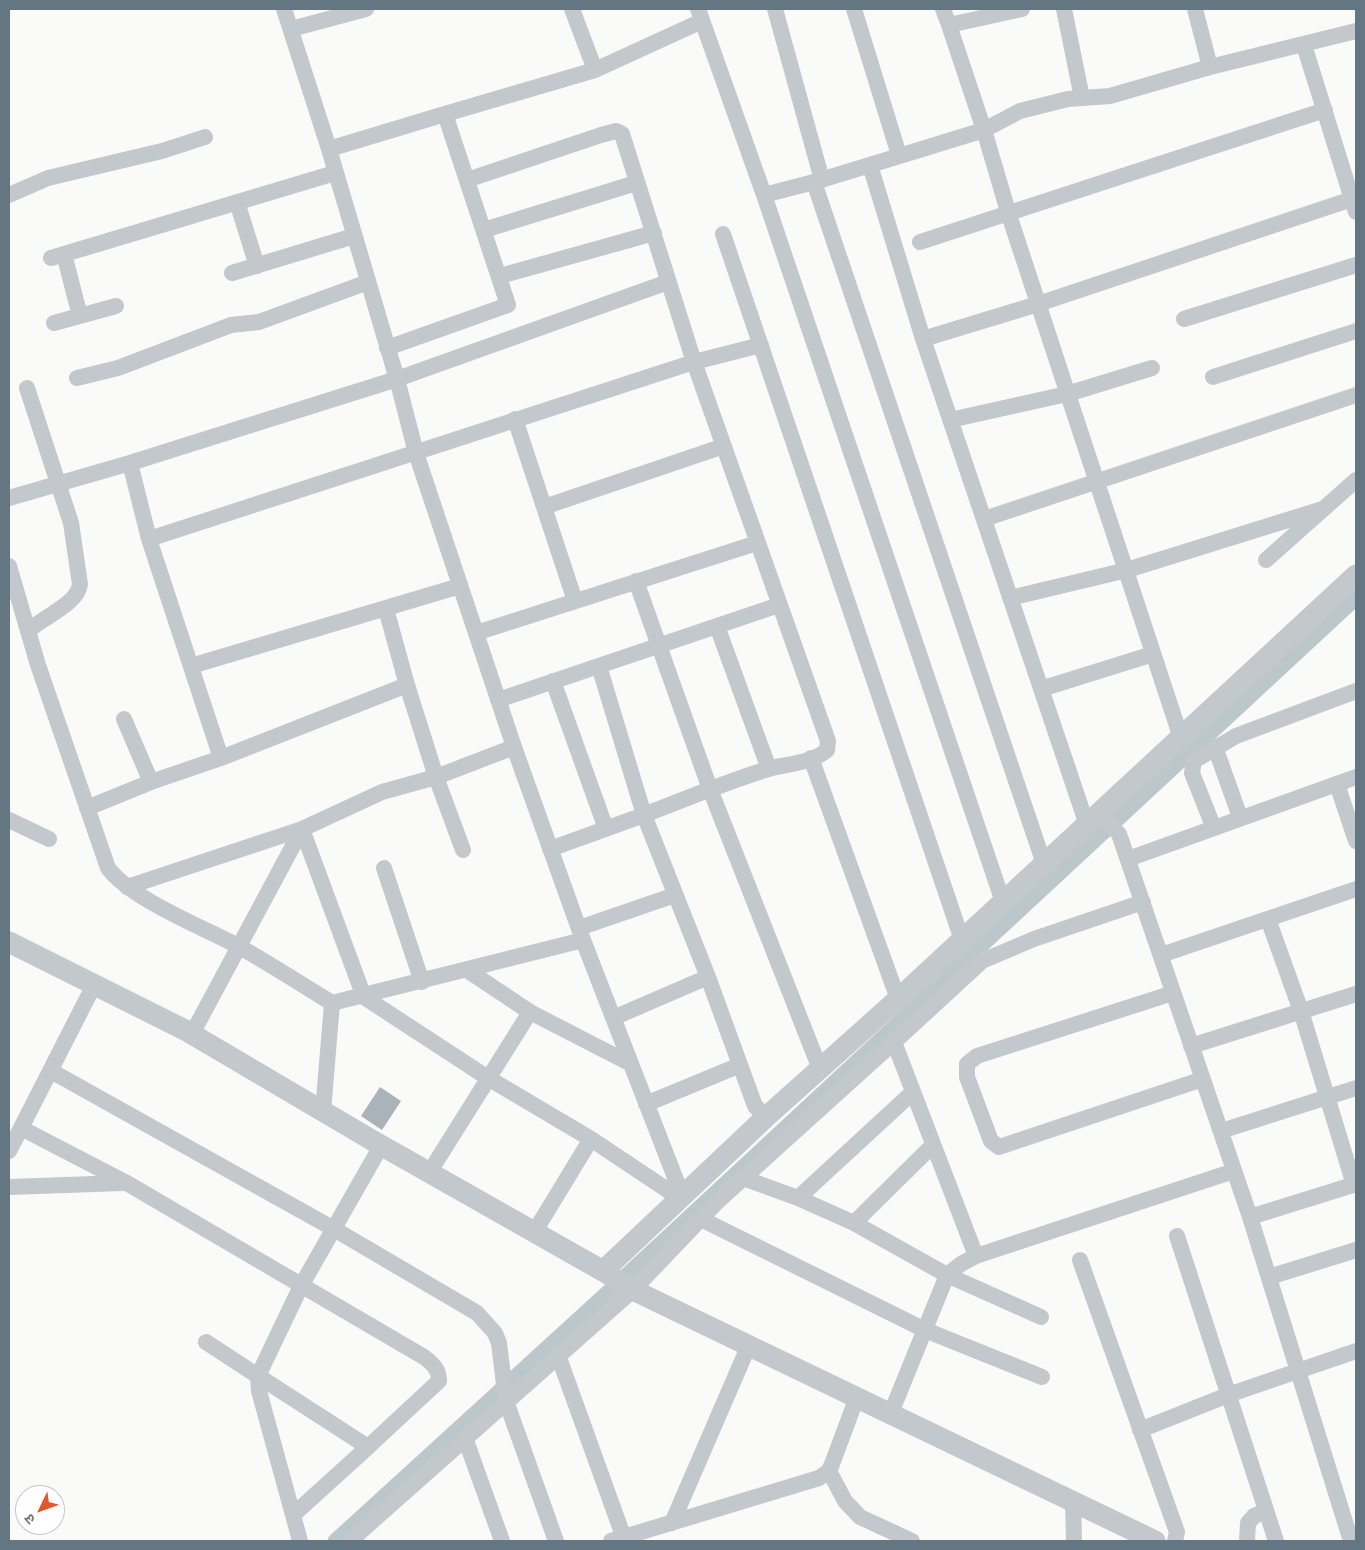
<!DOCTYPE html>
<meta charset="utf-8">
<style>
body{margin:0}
#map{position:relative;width:1365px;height:1550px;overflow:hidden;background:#fafaf8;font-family:Quicksand,"Noto Sans Devanagari",sans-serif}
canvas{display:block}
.frame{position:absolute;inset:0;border:10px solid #657683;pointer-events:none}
.north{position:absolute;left:15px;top:1485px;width:50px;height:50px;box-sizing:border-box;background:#fff;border:1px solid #c1c8cd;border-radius:50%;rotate:228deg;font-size:14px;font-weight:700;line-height:20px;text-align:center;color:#657683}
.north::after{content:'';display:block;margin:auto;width:18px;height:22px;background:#e4572e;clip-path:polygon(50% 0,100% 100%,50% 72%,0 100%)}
</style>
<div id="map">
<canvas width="1365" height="1550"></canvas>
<div class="frame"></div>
<div class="north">उ</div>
</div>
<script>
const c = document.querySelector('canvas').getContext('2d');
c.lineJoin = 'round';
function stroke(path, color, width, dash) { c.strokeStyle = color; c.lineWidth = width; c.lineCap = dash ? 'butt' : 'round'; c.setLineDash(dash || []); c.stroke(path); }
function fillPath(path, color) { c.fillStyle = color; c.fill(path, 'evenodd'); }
const canal = new Path2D(`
 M335 1541 619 1282 1356 598`);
const building = new Path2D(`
 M380 1087 401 1101 382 1130 361 1116Z`);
const minor = new Path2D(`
 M284 9 329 149 397 379 416 453 514 747
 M698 9 764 195
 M775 9 822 180
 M854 9 899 155
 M943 9 949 25
 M1022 9 949 25 984 130 1009 215 1181 738
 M1064 9 1082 98
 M1195 9 1210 67
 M291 29 366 9
 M1304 45 1356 212
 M595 70 702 21
 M329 149 445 114
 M870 165 984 130 1020 111 1068 99 1110 96 1210 67 1356 31
 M467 180 601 135 616 131 622 134 694 362 828 741 827 750C813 763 786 764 768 769 726 782 685 799 644 815L708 977 755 1106 766 1117
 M814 182 764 195 1003 902
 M9 195 48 178 162 151 205 137
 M237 202 257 266
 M484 230 636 183
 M723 234 962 940
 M920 242 1325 110
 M64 254 80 316
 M51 258 335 173
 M232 273 354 236
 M500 276 654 233
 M1184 319 1356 265
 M54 323 116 306
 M923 339 1038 304 1352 199
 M387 348 508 305 445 114 595 70 572 9
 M1213 377 1356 331
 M77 378 118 368 231 325 259 322 368 282
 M27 388 71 523 80 584C78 604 43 617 28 631
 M515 419 575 601
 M950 420 1067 394 1152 368
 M130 463 149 539 221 758
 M9 498 130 463 397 379 668 282
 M544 507 724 446
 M984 519 1356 395
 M149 539 694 362 761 345
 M1266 560 1356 480
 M9 566 38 665 108 868C131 899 202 927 238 946 270 964 301 984 332 1003
 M636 581 710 789 820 1069
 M1010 598 1127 570 1323 509
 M386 609 407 685
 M717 626 769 769
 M476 633 757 543
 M191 666 460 586
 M553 681 606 829
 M1041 689 1153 654
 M498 700 779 605
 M124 719 151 782
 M1215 747 1240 817
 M811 758 898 999
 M1337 784 1356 841
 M87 808 151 782 221 758 407 685 436 777 463 850
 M1100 813 1119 834 1250 1217 1351 1541
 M9 820 49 839
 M1213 826 1192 773 1194 761 1236 736 1356 691
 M550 849 644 815 599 666
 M1128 859 1356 777
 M1044 864 814 182 870 165 923 339 1087 825
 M384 868 422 982
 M127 887 302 829 364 997 488 1078 591 1139 681 1199
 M1268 919 1301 1011 1354 1185
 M579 928 675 895
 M1161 955 1356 889
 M467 970 530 1012
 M1173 993 977 1056 967 1064V1077L991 1141 999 1147 1203 1079
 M613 1018 708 977
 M192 1034 302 829 382 792 436 777 514 747 583 940 683 1198
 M1191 1046 1356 994
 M51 1071 334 1229 477 1313 495 1333 499 1343 506 1401 556 1541
 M913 1092 798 1198 854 1223 947 1275 1041 1317
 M646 1104 740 1065
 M323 1112 332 1003 583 940
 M21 1128 94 985
 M1221 1131 1356 1088
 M9 1151 21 1128 125 1182 424 1357C433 1364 439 1369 439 1381L368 1447
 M429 1173 530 1012 631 1064
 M743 1178 798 1198
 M9 1187 123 1183
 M1250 1217 1356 1184
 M701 1219 925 1330 1042 1377
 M854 1223 933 1145
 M535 1231 591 1139
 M1177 1236 1276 1541
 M976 1256 894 1042 982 961 1034 939 1143 902
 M1080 1260 1177 1532 1175 1541
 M1269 1277 1356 1250
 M206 1342 258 1376 259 1391 293 1515 368 1447 258 1376 301 1286 381 1146
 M558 1355 625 1541
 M891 1413 947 1275 961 1264 976 1256 1234 1171
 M1140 1430 1228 1395 1356 1351
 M465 1438 502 1541
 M829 1471 845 1501 860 1517 912 1541
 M1073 1502 1074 1541
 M293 1515 300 1541
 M672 1523 749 1345
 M350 1541 633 1290 718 1201 894 1042
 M611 1541 819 1478 829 1471 832 1464 857 1397
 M1247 1541 1248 1523 1254 1516 1266 1511`);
const tertiary = new Path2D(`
 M9 942 185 1030 370 1139 603 1271 633 1290 1155 1541
 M603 1271 766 1117 898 999 1356 575`);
stroke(canal, '#bbc7cb', 15);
fillPath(building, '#aab3b9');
stroke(minor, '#c3c8cc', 16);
stroke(tertiary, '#c3c8cc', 21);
</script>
